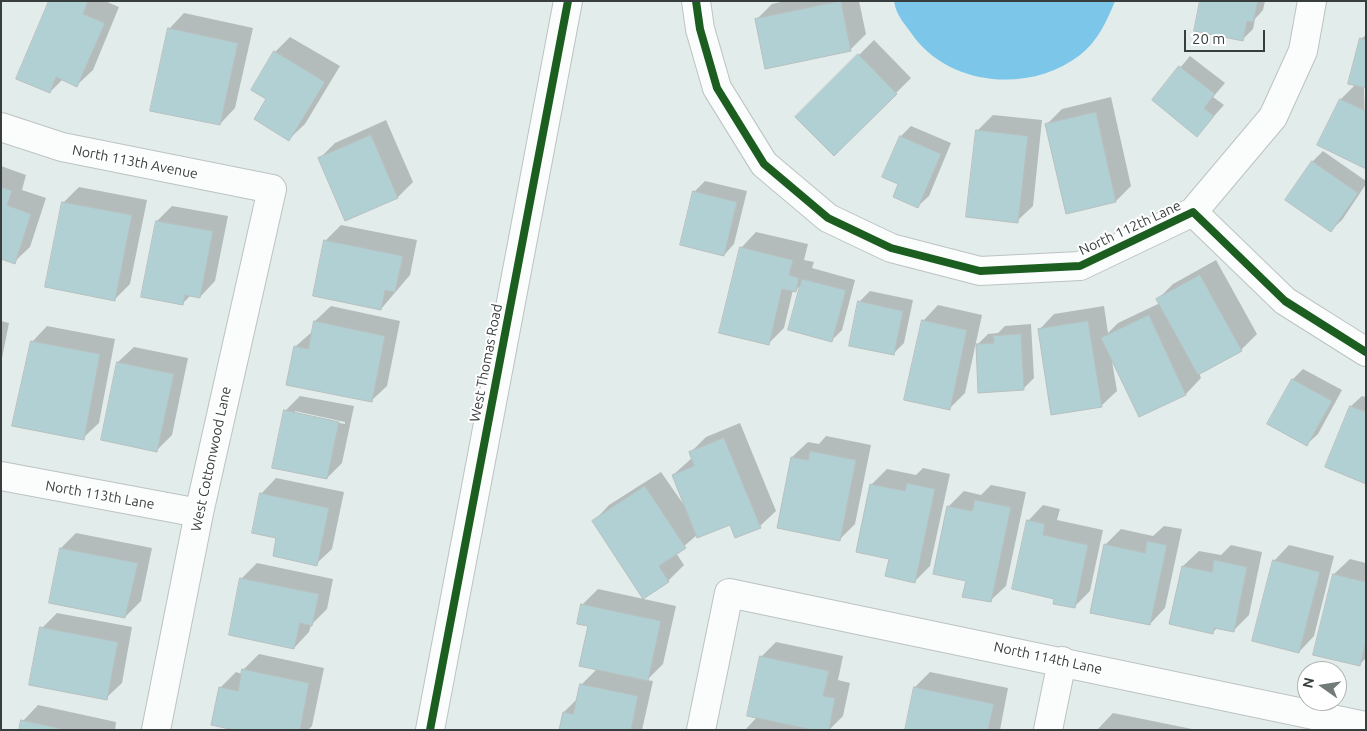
<!DOCTYPE html>
<style>
body{margin:0}
#map{position:relative;width:1367px;height:731px;overflow:hidden;background:#e2ecea;font-family:Ubuntu,sans-serif}
canvas{display:block}
.frame{position:absolute;inset:0;border:2px solid #373e3d;pointer-events:none}
.north{position:absolute;left:1297px;top:661px;width:50px;height:50px;box-sizing:border-box;background:#fff;border:1px solid #afb2b1;border-radius:50%;rotate:283deg;font-size:14px;font-weight:700;line-height:20px;text-align:center;color:#373e3d}
.north::after{content:'';display:block;margin:auto;width:18px;height:22px;background:#737b7a;clip-path:polygon(50% 0,100% 100%,50% 72%,0 100%)}
.scale{position:absolute;left:1184px;top:30px;width:81px;height:22px;box-sizing:border-box;border:2px solid #373e3d;border-top:0;padding-left:6px;font-size:15px;line-height:18px;white-space:nowrap;color:#373e3d;-webkit-text-stroke:4px #fff;paint-order:stroke}
</style>
<div id="map">
<canvas width="1367" height="731"></canvas>
<div class="frame"></div>
<div class="north">N</div>
<div class="scale">20 m</div>
</div>
<script>
const c = document.querySelector('canvas').getContext('2d');
c.lineJoin = 'round';
function fillPath(path, color) { c.fillStyle = color; c.fill(path, 'evenodd'); }
function stroke(path, color, width, dash) { c.strokeStyle = color; c.lineWidth = width; c.lineCap = dash ? 'butt' : 'round'; c.setLineDash(dash || []); c.stroke(path); }
function drawText(font, color, halo, rows, align = 'center') {
  c.font = font + ' Ubuntu,sans-serif'; c.lineWidth = 4; c.setLineDash([]); c.textBaseline = 'middle'; c.strokeStyle = halo; c.fillStyle = color; for (const [text, x, y, turn = 0] of rows) {
    c.save(); c.translate(x, y); c.rotate((+turn || 0) * Math.PI / 180); c.textAlign = isNaN(turn) ? turn : align; if (halo) c.strokeText(text, 0, 0); c.fillText(text, 0, 0); c.restore();
  }
}
const water = new Path2D(`
 M894 1H1115C1107 21 1097 42 1080 55 1031 93 952 87 914 37 906 25 896 16 894 1Z`);
const shadow = new Path2D(`
 M50 1H105L119 7 93 70 77 85 63 79 50 92Z
 M785 1H859L866 34 850 50 756 20 772 4Z
 M1201 1H1265L1263 10 1255 19 1253 29 1242 40Z
 M184 13 253 28 235 108 220 124 169 29Z
 M1366 35 1364 88 1366 167 1341 99 1356 84 1361 39Z
 M290 37 340 66 305 124 289 139 267 99 275 52Z
 M874 40 911 78 834 155 797 117Z
 M1190 56 1225 83 1213 97 1224 105 1197 135 1153 100Z
 M1111 97 1131 186 1116 201 1047 124 1062 109Z
 M993 115 1042 120 1033 206 1017 221 977 131Z
 M386 120 413 182 398 197 320 158 335 143Z
 M911 126 951 143 929 196 918 206 900 184 884 176 901 136Z
 M1323 151 1366 181V184L1342 220 1331 230 1312 162Z
 M1 166 26 175 22 190 46 198 30 247 14 262 1 258Z
 M705 181 747 191 734 244 724 255 694 192Z
 M79 187 147 200 130 284 114 300 63 203Z
 M172 206 228 216 215 281 200 297 191 295 182 304 157 221Z
 M341 225 417 240 410 275 381 309 326 240Z
 M756 232 808 244 804 260 814 262 812 268 855 280 842 330 831 341 801 285 795 291 793 290 784 328 768 344 741 248Z
 M1216 260 1257 334 1241 350 1199 373 1201 378 1186 394 1140 416 1112 361 1117 391 1101 406 1039 330 1054 314 1104 306 1108 333 1118 323 1160 303 1158 299 1173 284Z
 M870 291 913 300 904 343 893 354 859 302Z
 M938 305 982 315 965 393 949 409 923 321Z
 M331 306 400 321 387 386 371 401 296 346 313 331 315 321Z
 M1 321 9 323 1 363Z
 M1031 324 1034 378 1023 389 977 345 988 334 998 333 1005 326Z
 M47 326 115 339 99 423 83 438 32 342Z
 M134 347 188 358 172 435 156 451 118 362Z
 M1303 369 1342 390 1318 434 1307 444 1269 423 1293 379Z
 M300 396 354 406 342 463 327 478 285 411ZM295 411 345 422V424L295 414Z
 M1362 396 1366 397V482L1327 466 1351 406Z
 M740 423 776 511 760 526 731 524 697 535 676 553 684 565 668 581 644 597 594 521 609 505 661 472 686 508 673 475 692 458 690 453 706 437Z
 M826 436 871 445 855 524 840 539 778 527 792 457 808 442 819 444Z
 M923 468 950 474 930 566 915 581 890 559 872 484 887 469 916 475Z
 M276 478 344 492 332 549 316 564 261 494Z
 M991 485 1026 492 1006 586 990 601 967 580 948 507 964 491 981 495Z
 M1043 505 1060 509 1057 520 1103 530 1090 591 1074 607 1056 598 1028 521Z
 M1164 526 1182 529 1165 608 1150 624 1105 545 1121 529 1153 536Z
 M76 533 152 548 141 601 125 617 61 548Z
 M1231 545 1262 552 1249 615 1234 630 1218 627 1213 632 1183 566 1199 551 1221 555Z
 M1289 545 1334 556 1314 636 1299 652 1274 561Z
 M1350 559 1366 563V658L1359 665 1315 654 1334 574Z
 M257 563 333 579 327 609 311 625 309 632 294 648 242 578Z
 M598 589 676 606 663 664 647 680 653 681 642 730H560L564 712 578 698 581 685 597 669 589 625 582 605Z
 M57 613 132 627 122 683 106 698 42 628Z
 M776 642 843 656 838 680 850 683 843 716 829 730H745L757 717 761 657Z
 M259 654 324 668 312 726 308 730H241L220 688 236 672 242 674 243 670Z
 M930 672 1008 688 1000 730H906L915 687Z
 M38 705 116 722 115 730H21L23 721Z
 M1113 713 1192 729V730H1097Z`);
const building = new Path2D(`
 M49 1H88L83 14 105 23 77 87 56 77 50 93 16 79Z
 M841 1 851 51 765 69 755 19Z
 M1200 1H1258L1253 22 1247 21 1243 41 1194 31Z
 M168 28 238 43 220 125 150 111Z
 M1360 38 1366 40V88L1348 84Z
 M274 51 325 82 289 141 254 119 266 99 251 90Z
 M858 54 897 94 834 156 795 117Z
 M1179 66 1215 94 1204 108 1214 116 1197 137 1152 100Z
 M1340 99 1366 111V169L1317 145Z
 M1096 112 1116 202 1066 214 1045 124Z
 M976 130 1028 136 1018 223 966 217Z
 M371 135 398 198 345 221 318 158Z
 M900 136 941 154 918 208 893 197 898 184 882 177Z
 M1312 161 1358 193 1331 232 1285 200Z
 M1 187 12 191 7 205 31 214 15 264 1 259Z
 M693 191 737 202 724 256 680 245Z
 M62 202 132 215 115 301 45 287Z
 M156 221 213 231 200 298 185 295 183 305 141 297Z
 M324 240 403 256 395 292 385 290 381 310 313 296Z
 M740 247 793 260 789 275 799 278 796 292 782 289 769 345 719 333Z
 M1200 275 1242 351 1198 375 1156 299Z
 M802 279 846 290 832 342 788 330Z
 M858 301 903 311 894 355 849 346Z
 M1149 315 1186 395 1139 417 1101 338Z
 M922 320 967 330 950 410 904 400Z
 M314 321 385 336 372 402 286 385 294 346 308 349Z
 M1088 321 1102 407 1051 415 1038 329Z
 M1021 334 1024 390 978 393 976 344 994 343 993 336Z
 M31 341 100 354 84 440 12 426Z
 M117 362 174 374 157 452 101 440Z
 M1292 379 1332 401 1307 446 1267 424Z
 M1350 406 1366 412V484L1325 467Z
 M284 410 339 422 327 479 272 468Z
 M724 438 761 528 735 538 730 525 697 538 672 475 694 466 689 452Z
 M810 451 856 460 840 541 777 528 791 457 808 460Z
 M907 483 935 489 915 583 885 576 889 559 856 552 870 484 905 491Z
 M645 486 686 548 659 566 669 582 643 599 592 521Z
 M260 493 329 508 317 566 273 556 276 538 252 533Z
 M975 500 1011 507 991 602 962 597 966 581 933 574 947 506 972 511Z
 M1027 520 1045 524 1043 535 1088 545 1075 608 1053 604 1054 599 1012 589Z
 M1147 541 1167 545 1150 625 1090 613 1104 544 1145 553Z
 M60 548 138 563 125 618 49 603Z
 M1214 560 1247 567 1234 632 1214 628 1213 634 1169 624 1182 566 1212 572Z
 M1273 560 1320 572 1299 653 1252 641Z
 M1333 574 1366 582V641L1360 666 1313 655Z
 M240 578 319 594 312 626 300 623 294 649 229 635Z
 M581 604 661 621 648 681 579 666 588 626 577 624Z
 M40 627 118 642 107 700 29 685Z
 M760 656 829 671 823 696 835 698 829 730H813L747 716Z
 M242 669 309 683 300 730H234L211 725 219 687 238 691Z
 M580 684 638 696 631 730H559L563 712 573 714Z
 M914 687 994 704 988 730H905Z
 M21 720 67 730H19Z`);
const street = new Path2D(`
 M696 1 700 29 717 88 764 164 828 218 891 248 980 271 1080 266 1193 212 1285 301 1366 352
 M1 127 62 147 272 189 199 513 156 730
 M1193 212 1273 117 1303 51 1312 1
 M1 476 199 513
 M701 730 729 593 1366 726
 M1048 730 1062 661`);
const secondary = new Path2D(`
 M430 730 568 1`);
const cycleway = new Path2D(`
 M696 1 700 29 717 88 764 164 828 218 891 248 980 271 1080 266 1193 212 1285 301 1366 352
 M430 730 568 1`);
const streetNames = [
 ["North 113th Avenue",135,162,11],
 ["North 112th Lane",1130,228,-25],
 ["West Thomas Road",486,363,-79],
 ["West Cottonwood Lane",211,459,-78],
 ["North 113th Lane",100,495,10],
 ["North 114th Lane",1048,658,12]
];
fillPath(water, '#7bc6e9');
fillPath(shadow, '#0003');
fillPath(building, '#b1d0d3');
stroke(building, '#b7bfbf', 1);
stroke(street, '#bcc3c2', 30);
stroke(secondary, '#bcc3c2', 30);
stroke(street, '#fbfcfc', 28);
stroke(secondary, '#fbfcfc', 28);
stroke(cycleway, '#1b5e20', 8);
drawText('14px', '#373e3d', '#fff', streetNames);
</script>
